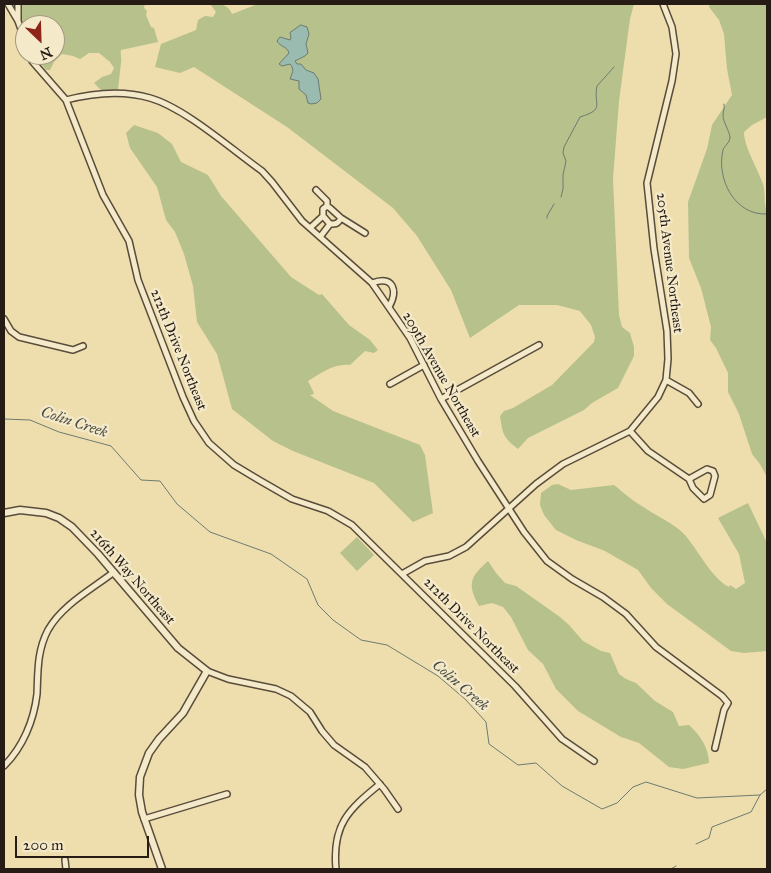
<!DOCTYPE html>
<style>
body{margin:0}
#map{position:relative;width:771px;height:873px;overflow:hidden;background:#eedead;font-family:"IM FELL Great Primer",serif}
canvas{display:block}
.frame{position:absolute;inset:0;border:5px solid #271c15;pointer-events:none}
.north{position:absolute;left:15px;top:15px;width:50px;height:50px;box-sizing:border-box;background:#f4eaca;border:1px solid #a29882;border-radius:50%;rotate:156deg;font-size:14px;font-weight:700;line-height:20px;text-align:center;color:#271c15}
.north::after{content:'';display:block;margin:auto;width:18px;height:22px;background:#8f2418;clip-path:polygon(50% 0,100% 100%,50% 72%,0 100%)}
.scale{position:absolute;left:15px;top:836px;width:134px;height:22px;box-sizing:border-box;border:2px solid #271c15;border-top:0;padding-left:6px;font-size:15px;line-height:18px;white-space:nowrap;color:#271c15;-webkit-text-stroke:4px #f4eaca;paint-order:stroke}
</style>
<div id="map">
<canvas width="771" height="873"></canvas>
<div class="frame"></div>
<div class="north">N</div>
<div class="scale">200 m</div>
</div>
<script>
const c = document.querySelector('canvas').getContext('2d');
c.lineJoin = 'round';
function fillPath(path, color) { c.fillStyle = color; c.fill(path, 'evenodd'); }
function stroke(path, color, width, dash) { c.strokeStyle = color; c.lineWidth = width; c.lineCap = dash ? 'butt' : 'round'; c.setLineDash(dash || []); c.stroke(path); }
function drawText(font, color, halo, rows, align = 'center') {
  c.font = font + ' "IM FELL Great Primer",serif'; c.lineWidth = 4.5; c.setLineDash([]); c.textBaseline = 'middle'; c.strokeStyle = halo; c.fillStyle = color; for (const [text, x, y, turn = 0] of rows) {
    c.save(); c.translate(x, y); c.rotate((+turn || 0) * Math.PI / 180); c.textAlign = isNaN(turn) ? turn : align; if (halo) c.strokeText(text, 0, 0); c.fillText(text, 0, 0); c.restore();
  }
}
const green = new Path2D(`
 M19 4H145L144 8 147 11 146 15 151 27 154 28 158 42 121 50C120 55 122 58 121 63 120 72 119 80 118 90H101L94 83 102 77 111 74 114 68 110 62 99 53H89L80 59 73 56 62 54 54 62 50 70H46L34 55H55V25H25V32L21 21Z
 M210 4C221 4 228 4 232 14L258 4H634L630 19 619 101 613 179 619 315 622 327 630 333 634 347V356L618 388 592 403 584 410 528 438 518 449C503 437 503 435 500 416L504 411 513 408 552 385 594 342 595 337 591 325 580 311 557 305H519L470 338 451 290 417 236 393 208 287 127 194 67 180 73 155 67 161 44 196 30 198 20 205 16 213 17 216 12Z
 M710 4H767V117L752 125 744 132C744 147 758 169 763 184 766 193 763 202 767 211V477L760 464 752 454 739 414 728 392V373L716 348 710 340 711 327 701 288 689 258 688 202 707 149 712 125 732 95 727 69 724 34 719 20 709 7Z
 M134 125 158 133 172 144 181 162 208 175 221 196 291 277 319 295 322 294 349 325 370 340 378 350 374 353 365 351 350 365C334 363 321 373 308 381L313 391 314 394 310 395 333 411 420 445 425 455 433 513 413 522 374 483 293 451 273 441 232 409 217 354 197 322 193 286 184 254 175 232 166 220 157 187 130 148 126 133Z
 M558 484 571 490 614 485C624 493 634 502 645 508 658 517 673 523 684 534 697 548 712 579 729 587L730 585 736 589 745 583 739 554 718 518 748 503 767 543V651L744 653 731 651 667 604 651 588 638 570 605 551 576 540 556 530 544 515 540 505 541 493 552 485Z
 M357 537 374 555 357 571 340 553Z
 M488 561 496 573 505 583 516 586 560 617 569 625 583 641 601 651 610 653 619 674 626 679 636 683 655 701 673 712 679 726 689 725C700 735 709 748 709 763L683 769 669 767 639 743 621 737 578 711 556 689 543 664 528 650 511 617 503 607 492 603 479 606C467 584 470 577 488 561Z`);
const water = new Path2D(`
 M301 25 307 27 309 34 306 44 308 53 305 56 295 61 297 64H301L306 70 314 73 318 79 321 99 317 103 311 104 308 103 306 95 299 89V81L290 79C292 73 295 70 290 64L282 66 279 64 289 53C287 46 280 47 277 41L280 37 290 40 291 37 290 33Z`);
const stream = new Path2D(`
 M724 104C725 109 723 110 723 115 723 122 729 130 730 137 730 143 724 146 723 150 716 179 735 216 767 214
 M561 197 563 189V175L566 161 563 153 564 147 580 117C606 109 593 105 597 86L614 67
 M547 218V216L554 204
 M767 227V228
 M4 419 30 420 59 432 111 446 141 480 160 481 177 504 210 532 271 554 307 579 318 605 333 620 361 640 387 645 438 676 465 699 486 722 489 744 518 765 536 763 562 786 602 809 617 803 633 787 646 782 697 798 760 795
 M696 844 709 838 712 827 751 812 760 795 767 789
 M671 869 676 866`);
const minor = new Path2D(`
 M8 4 18 21 25 41
 M18 21V4
 M30 55 32 61 66 100 103 195 129 241 138 280 183 397 194 421 209 443 234 465 259 480 292 499 328 511 352 525 515 686 562 739 594 761
 M66 100C93 93 123 90 150 98 185 108 231 149 262 171L272 182 302 221 372 283 410 338 441 399 478 461 524 532 547 561 572 579 603 597 626 614 656 647 722 696 728 703 724 710 715 748
 M316 190 327 201V206
 M327 206 330 208 341 218C338 224 336 224 330 224L323 216V209Z
 M341 218 365 233
 M310 228 323 216
 M320 237 330 224
 M372 283C394 275 398 291 389 307
 M4 319 11 331 19 337 73 350 83 346
 M666 380 689 393 698 404
 M390 384 424 365
 M441 399 539 345
 M630 431 648 451 689 479 693 488 704 499 710 495 715 476 713 471 707 469 689 479
 M402 574 425 561 449 556 466 547 536 484 563 464 630 431 658 397 666 380 668 359 667 331 654 249 647 183 672 81 676 54 672 27 663 4
 M207 671 228 679 276 689 291 696 310 712 322 731 334 745 365 767 384 789 398 809
 M4 766C23 747 34 720 37 694 38 671 37 651 48 630 62 605 92 589 114 572
 M144 819 227 794
 M65 860 66 869
 M336 869C332 825 348 810 380 784`);
const tertiary = new Path2D(`
 M4 513 20 510 46 513 59 518 72 527 98 554 178 648 207 671 183 713 159 739 149 753 140 777 139 795 142 812 162 869`);
const streetNames = [
 ["205th Avenue Northeast",669,263,83],
 ["212th Drive Northeast",178,350,68],
 ["209th Avenue Northeast",441,375,60],
 ["216th Way Northeast",132,577,49],
 ["212th Drive Northeast",471,626,45]
];
const waterNames = [
 ["Colin Creek",74,423,18],
 ["Colin Creek",460,686,41]
];
fillPath(green, '#b7c18b');
fillPath(water, '#9abbb0');
stroke(water, '#6c7b72', 1);
stroke(stream, '#6c7b72', 1);
stroke(minor, '#594c3b', 8);
stroke(tertiary, '#594c3b', 9);
stroke(minor, '#f4eaca', 5);
stroke(tertiary, '#f4eaca', 6);
drawText('14px', '#271c15', '#f4eaca', streetNames);
drawText('italic 15px', '#4a4c44', '#f4eaca', waterNames);
</script>
